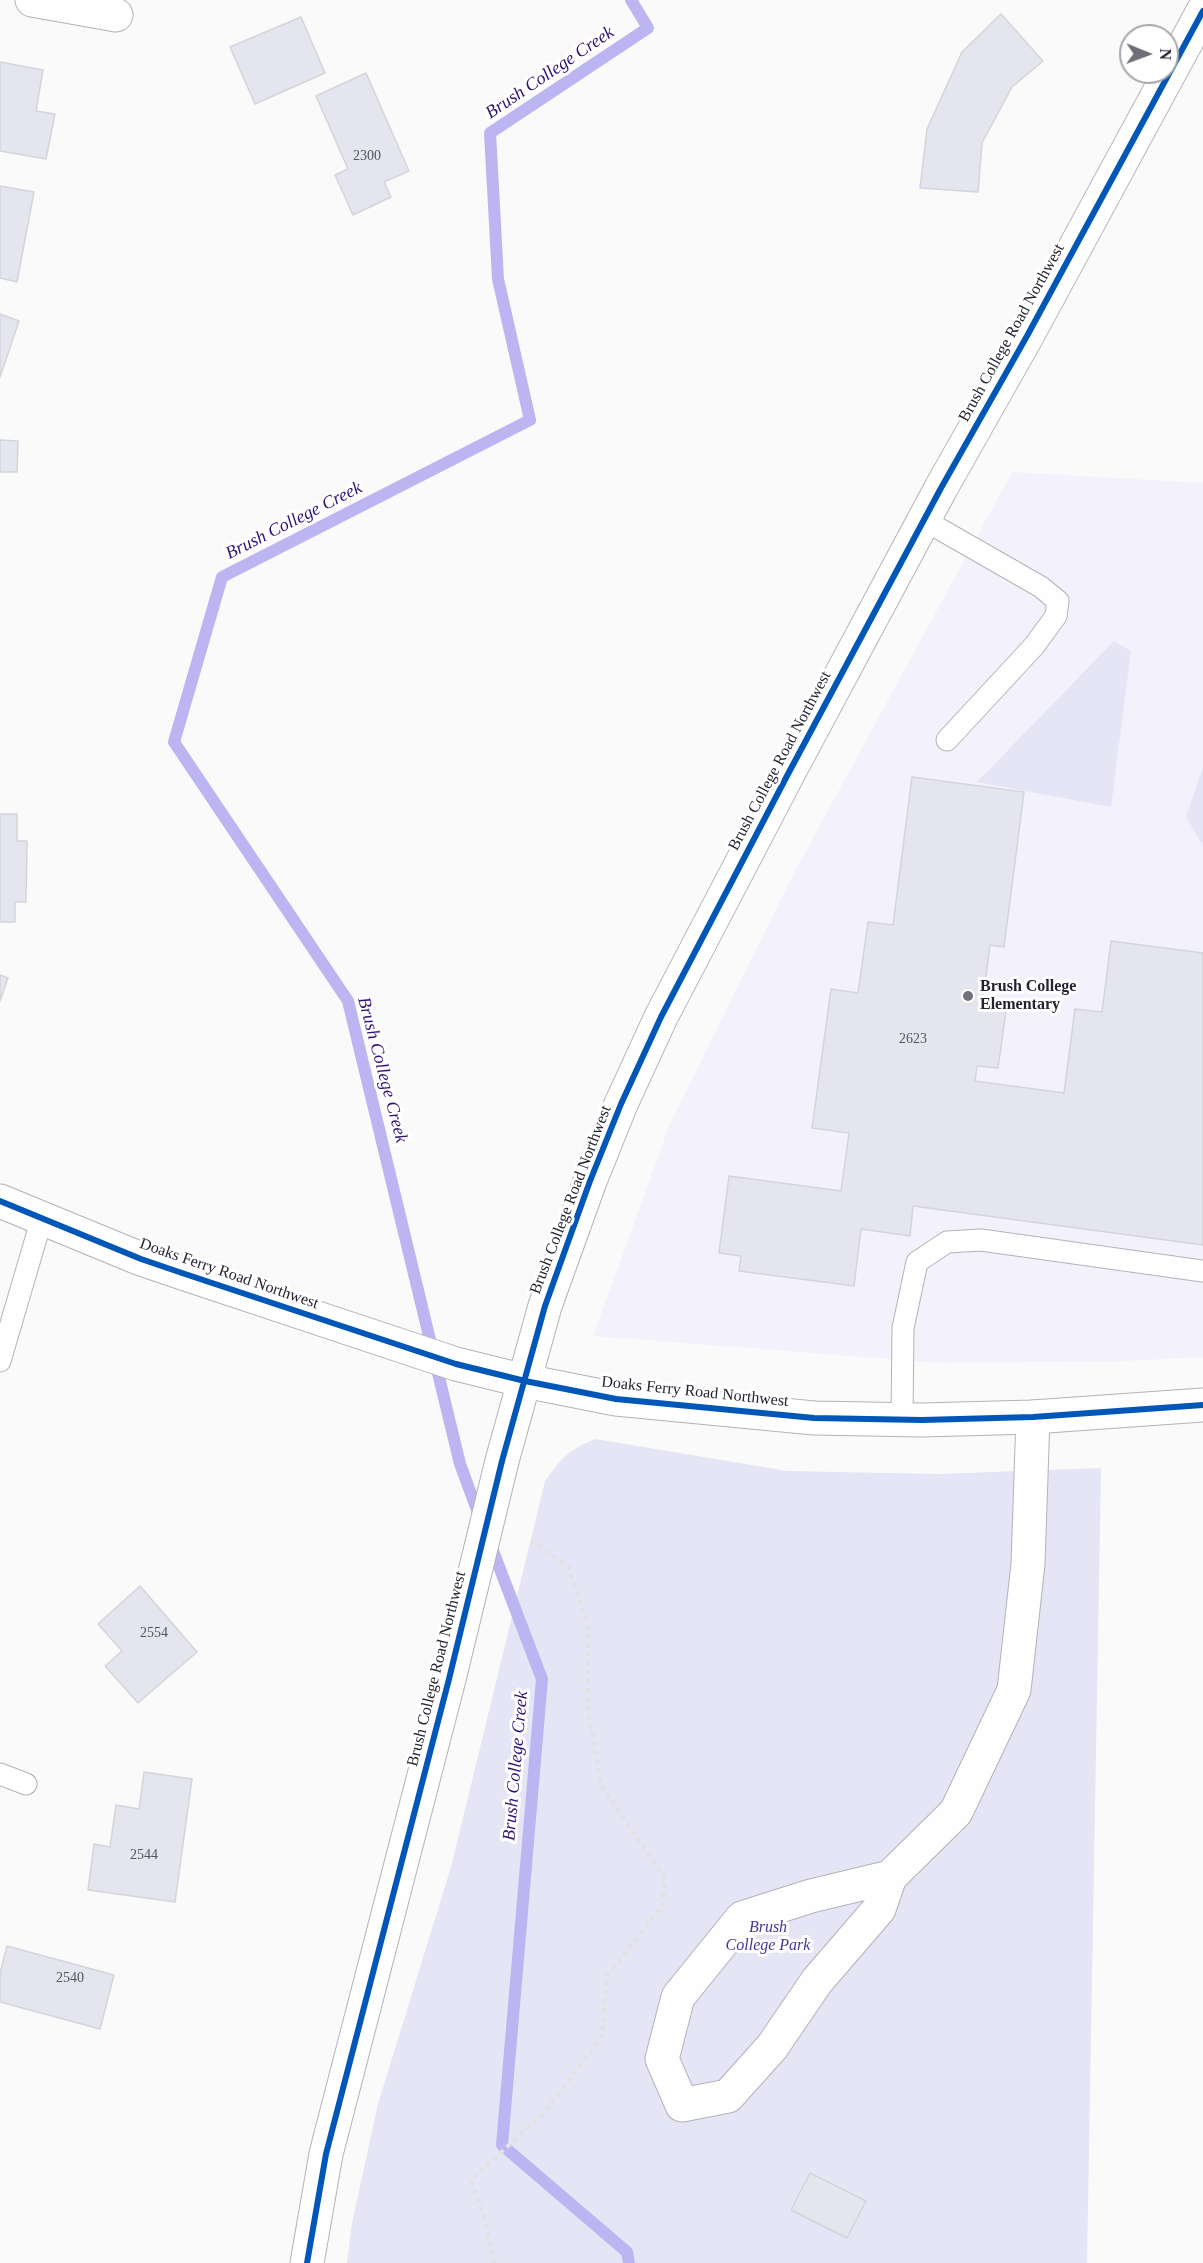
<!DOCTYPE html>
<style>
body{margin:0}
#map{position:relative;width:1203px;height:2263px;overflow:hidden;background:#fafafa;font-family:Georgia,serif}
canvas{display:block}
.north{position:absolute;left:1119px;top:24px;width:60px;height:60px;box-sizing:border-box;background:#fff;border:2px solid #a7a7ad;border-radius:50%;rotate:91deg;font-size:16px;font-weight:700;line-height:24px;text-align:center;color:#242431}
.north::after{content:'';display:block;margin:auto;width:21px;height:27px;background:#6f6f77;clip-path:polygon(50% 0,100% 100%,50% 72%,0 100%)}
</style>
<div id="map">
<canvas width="1203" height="2263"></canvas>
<div class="north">N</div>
</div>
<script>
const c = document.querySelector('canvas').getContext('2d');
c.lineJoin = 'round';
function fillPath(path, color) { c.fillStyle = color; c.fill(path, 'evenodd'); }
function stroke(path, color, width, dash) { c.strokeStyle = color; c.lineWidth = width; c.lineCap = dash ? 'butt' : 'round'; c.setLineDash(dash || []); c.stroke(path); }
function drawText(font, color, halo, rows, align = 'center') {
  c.font = font + ' Georgia,serif'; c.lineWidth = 6; c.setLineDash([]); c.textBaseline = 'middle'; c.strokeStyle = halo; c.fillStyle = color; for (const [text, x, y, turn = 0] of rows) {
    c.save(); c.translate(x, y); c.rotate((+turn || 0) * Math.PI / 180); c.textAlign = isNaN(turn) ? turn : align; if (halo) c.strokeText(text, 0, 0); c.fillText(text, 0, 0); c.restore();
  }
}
const built = new Path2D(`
 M1012 472 1203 483V1357L1125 1361 941 1363 593 1336 671 1121 795 871Z`);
const green = new Path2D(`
 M1114 641 1131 651 1111 807 977 782Z
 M1203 767V847L1186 816Z
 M596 1439 788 1471 939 1474 1101 1468 1087 2263H347L352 2223 378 2104 451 1867 545 1481C562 1458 569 1449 596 1439Z`);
const stream = new Path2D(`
 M480 1518 460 1464 348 1001 174 742 222 577 530 420 498 279 490 133 648 28 631 0
 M490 1543 542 1679 502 2145 627 2252 629 2263`);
const building = new Path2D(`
 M1001 14 1043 61 1012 87 982 143 978 192 920 188 927 129 962 52Z
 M301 17 325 73 255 104 230 47Z
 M0 62 43 70 36 111 55 114 46 159 0 151Z
 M366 73 409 171 384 182 391 197 353 215 335 175 348 169 316 96Z
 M0 186 34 192 17 282 0 278Z
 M0 314 19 321 0 377Z
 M0 440 18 441 17 472H0Z
 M912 777 1024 792 1004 947 990 945 983 1000 1007 1004 998 1068 977 1066 975 1081 1064 1093 1075 1009 1102 1012 1111 941 1203 953V1245L913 1206 910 1236 861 1229 854 1286 739 1271 741 1256 719 1253 729 1176 841 1191 849 1133 812 1128 831 989 858 993 868 922 893 925Z
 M0 814H17V841H27L26 902H15V922H0Z
 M0 975 8 978 0 1001Z
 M140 1586 197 1652 138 1703 105 1666 122 1651 98 1624Z
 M144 1772 192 1779 175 1902 88 1890 94 1844 110 1847 116 1805 139 1809Z
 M7 1946 114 1975 100 2029 0 2002V1973Z
 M810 2173 866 2201 847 2238 791 2210Z`);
const path = new Path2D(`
 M495 2263 484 2216 471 2180 543 2114 602 2037 607 1976 663 1905 665 1879 602 1786 588 1712V1626L568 1566 531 1541`);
const lane = new Path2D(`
 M924 520 1041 587 1058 601 1056 616 1034 646 947 740
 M0 1361 42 1218
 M902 1419 903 1328 917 1262 947 1242 981 1240 1203 1271
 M0 1774 26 1784`);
const street = new Path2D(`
 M32 0 116 15
 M890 1877 879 1909 817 1981 772 2047 728 2096 682 2105 662 2059 678 1997 742 1918 811 1896 890 1877 956 1812 1014 1690 1028 1564 1033 1417`);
const secondary = new Path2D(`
 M0 1201 141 1259 182 1273 456 1364 525 1381 616 1399 814 1418 922 1420 1033 1417 1203 1405
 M307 2263 326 2154 449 1679 502 1461 545 1306 590 1181 621 1104 661 1017 788 774 941 488 1027 336 1203 11`);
const cycleway = new Path2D(`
 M0 1201 141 1259 182 1273 456 1364 525 1381 616 1399 814 1418 922 1420 1033 1417 1203 1405
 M307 2263 326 2154 449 1679 502 1461 545 1306 590 1181 621 1104 661 1017 788 774 941 488 1027 336 1203 11`);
const markers = [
 [968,996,6,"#6f6f77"]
];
const numberNames = [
 ["2300",367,156],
 ["2623",913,1039],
 ["2554",154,1633],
 ["2544",144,1855],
 ["2540",70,1978]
];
const streetNames = [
 ["Brush College Road Northwest",1012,333,-61],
 ["Brush College Road Northwest",780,761,-62],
 ["Brush College Road Northwest",571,1200,-69],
 ["Doaks Ferry Road Northwest",229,1274,19],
 ["Doaks Ferry Road Northwest",695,1392,6],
 ["Brush College Road Northwest",437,1669,-76]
];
const poiNames = [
 ["Brush College",980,987],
 ["Elementary",980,1005]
];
const parkNames = [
 ["Brush",768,1928],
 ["College Park",768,1946]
];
const waterNames = [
 ["Brush College Creek",550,73,-34],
 ["Brush College Creek",294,521,-27],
 ["Brush College Creek",382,1070,75],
 ["Brush College Creek",516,1766,-85]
];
fillPath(built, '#f3f2fc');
fillPath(green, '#e5e5f6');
stroke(stream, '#bcb5f2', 12);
fillPath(building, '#e5e5ef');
stroke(building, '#d4d4da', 1.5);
stroke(lane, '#b3b2b9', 23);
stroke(street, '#b3b2b9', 35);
stroke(secondary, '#b3b2b9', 35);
stroke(path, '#e2e2e2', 4, [4.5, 4.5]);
stroke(lane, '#fefefe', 21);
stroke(street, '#fefefe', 33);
stroke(secondary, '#fefefe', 33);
stroke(cycleway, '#0057b8', 6);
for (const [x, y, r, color] of markers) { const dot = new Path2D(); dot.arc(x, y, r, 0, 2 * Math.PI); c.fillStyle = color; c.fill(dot); stroke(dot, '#fff', 2); }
drawText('14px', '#545460', null, numberNames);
drawText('16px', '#242431', '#fff', streetNames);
drawText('bold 16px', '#242431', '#fff', poiNames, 'left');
drawText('italic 16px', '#4a3597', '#fff', parkNames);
drawText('italic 18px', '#301175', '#fff', waterNames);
</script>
